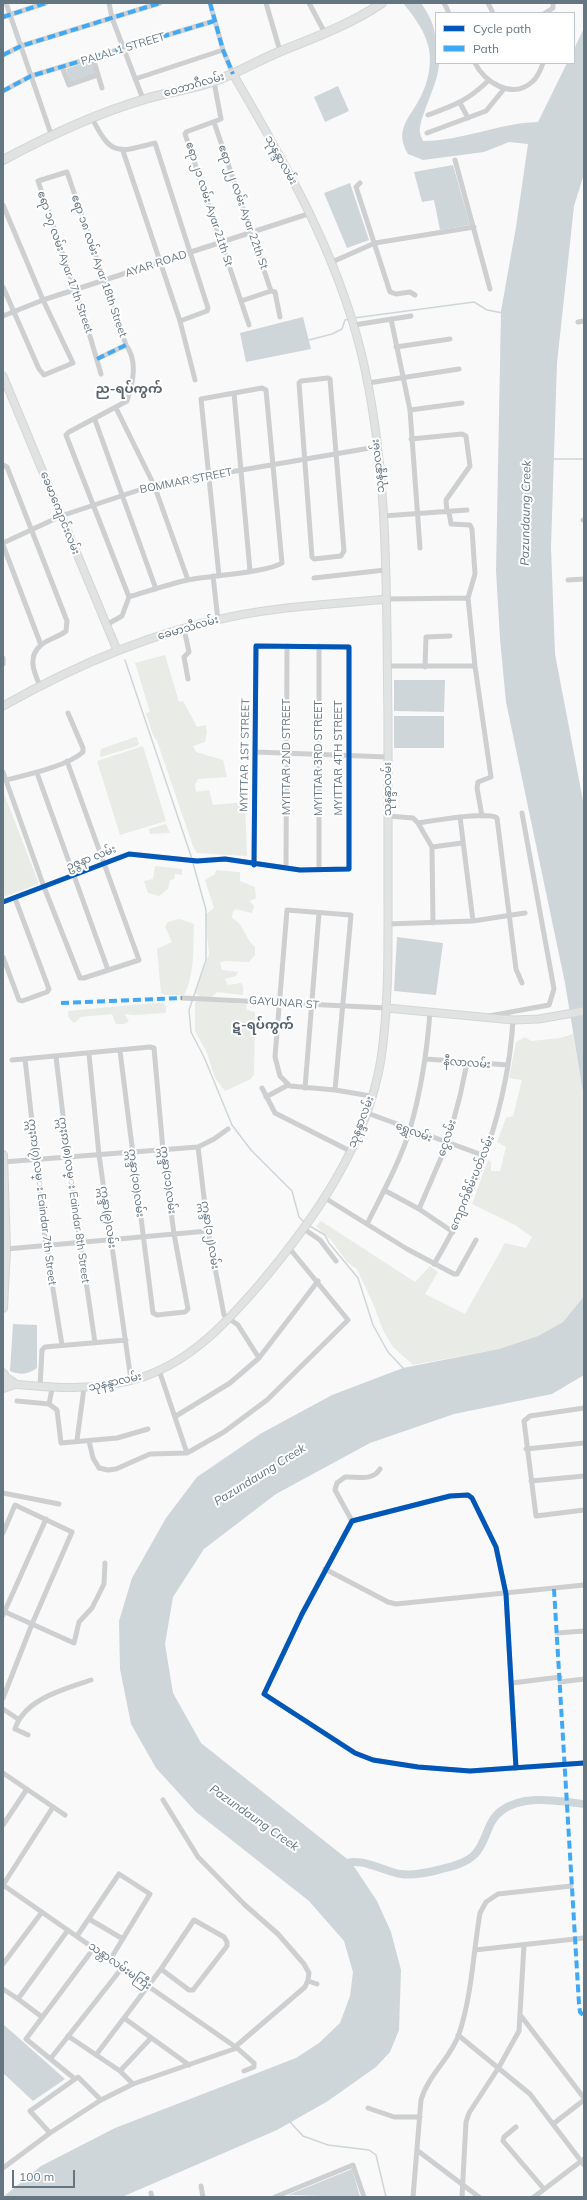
<!DOCTYPE html>
<meta charset="utf-8">
<style>
body{margin:0}
#map{position:relative;width:587px;height:2200px;overflow:hidden;background:#f9f9f9;font-family:Mulish,sans-serif}
canvas{display:block}
.frame{position:absolute;inset:0;border:4px solid #657683;pointer-events:none}
.legend{position:absolute;left:435px;top:12px;width:140px;height:52px;box-sizing:border-box;background:#fff;border:1px solid #c1c8cd;margin:0;padding:5px 7px;list-style:none;font-size:12px;color:#657683}
.legend li{display:flex;align-items:center;gap:8px;height:20px}
.legend b{width:20px;border:1px solid #c1c8cd}
.scale{position:absolute;left:12px;top:2170px;width:63px;height:18px;box-sizing:border-box;border:2px solid #657683;border-top:0;padding-left:5px;font-size:12px;line-height:14px;white-space:nowrap;color:#657683;-webkit-text-stroke:3px #fff;paint-order:stroke}
</style>
<div id="map">
<canvas width="587" height="2200"></canvas>
<div class="frame"></div>
<ul class="legend">
<li><b style="height:5px;background:#0057b8"></b>Cycle path</li>
<li><b style="height:5px;background:#3fa9f5"></b>Path</li>
</ul>
<div class="scale">100 m</div>
</div>
<script>
const c = document.querySelector('canvas').getContext('2d');
c.lineJoin = 'round';
function fillPath(path, color) { c.fillStyle = color; c.fill(path, 'evenodd'); }
function stroke(path, color, width, dash) { c.strokeStyle = color; c.lineWidth = width; c.lineCap = dash ? 'butt' : 'round'; c.setLineDash(dash || []); c.stroke(path); }
function drawText(font, color, halo, rows, align = 'center') {
  c.font = font + ' Mulish,"Noto Sans Myanmar",sans-serif'; c.lineWidth = 4; c.setLineDash([]); c.textBaseline = 'middle'; c.strokeStyle = halo; c.fillStyle = color; for (const [text, x, y, turn = 0] of rows) {
    c.save(); c.translate(x, y); c.rotate((+turn || 0) * Math.PI / 180); c.textAlign = isNaN(turn) ? turn : align; if (halo) c.strokeText(text, 0, 0); c.fillText(text, 0, 0); c.restore();
  }
}
const green = new Path2D(`
 M165 655 179 702 183 701 197 727 206 725 207 732 205 742 193 746 196 752 223 760 227 777 198 779 195 785 196 792 209 790 213 805 245 802 247 856 197 853 193 846 157 741 153 735 146 713 150 712 135 663Z
 M135 737H137L139 744 137 746 101 757 100 755 101 749Z
 M143 746 166 821 120 835 97 761Z
 M3 791 39 884 3 897Z
 M166 824 170 833 150 834 149 829Z
 M155 866 182 869V875L175 874 174 879 170 880 168 889 159 896 148 893 144 881 153 879Z
 M216 870 240 872V881L255 887 256 898 250 901 254 906 252 913 236 909 233 911 232 918C244 924 245 939 255 947V955L249 962 224 961 220 963 222 970 238 972 236 976 225 979 228 985 241 983 243 986V995L217 992 211 998 201 997 195 993 209 954 205 915 214 908 205 880 215 874Z
 M179 919 194 924C193 947 195 974 184 995H164L161 993 157 949 172 942 165 927 168 922Z
 M197 1001 246 1004 247 1010 255 1012 254 1074 251 1079 225 1091 215 1078 207 1053 195 1031V1003Z
 M154 1003H163L166 1006V1013L134 1015 126 1014 125 1015 129 1021 124 1024H116L112 1014 81 1017 74 1023C69 1019 68 1017 68 1011Z
 M573 1034 584 1099V1296L563 1322 538 1336 499 1349 413 1365 393 1347 383 1330 374 1306 357 1269 347 1262 332 1241 316 1226 321 1221 415 1282 430 1266 438 1272 425 1294 465 1314 505 1243 526 1248 532 1237 515 1225 472 1204 488 1160 491 1162V1171H500L506 1147 497 1142 506 1118 513 1116 522 1080 509 1078 516 1042 525 1037 531 1041 560 1038Z`);
const water = new Path2D(`
 M403 3H421C437 26 436 35 436 63H439C439 83 418 119 420 132 420 135 422 138 423 141 462 141 499 123 538 122L567 63H574V49L584 28V174L574 206 557 363 551 547 555 654 584 806V1099L565 983 506 702 500 639 496 571 501 311 516 227 528 144 509 142 484 152 423 160 408 154C393 129 411 117 421 96 429 81 433 58 427 42 423 28 412 14 403 3Z
 M92 60 96 74 70 83 66 69Z
 M338 86 349 111 325 122 314 97Z
 M453 165 470 225 440 230 434 200 422 202 414 172Z
 M350 183 369 240 347 248 324 193Z
 M303 317 311 349 246 362 240 333Z
 M394 680H445L444 712 394 711Z
 M394 716H444V748H394Z
 M397 937 443 943 436 995 394 991Z
 M584 1296V1375L552 1394 454 1414 370 1443 276 1494 204 1549 173 1597 165 1644 173 1693 201 1743 351 1862 377 1901 391 1932 401 1970 399 2030 390 2052 376 2067 328 2101 277 2130 122 2197H3L41 2166 115 2128 296 2058 319 2043 340 2023 350 1996 353 1972 344 1941 309 1901 196 1812 156 1768 131 1724 120 1669 119 1621 132 1578 166 1518 197 1477 260 1434 332 1395 403 1368 499 1349 538 1336 563 1322Z
 M13 1324 37 1325V1368C27 1375 21 1375 10 1371Z
 M3 2024 65 2079 33 2101 3 2073Z
 M352 2169 360 2197 288 2195Z`);
const stream = new Path2D(`
 M354 318 474 302 487 310 503 313
 M309 340 332 334 342 329 345 320 349 319
 M552 459H584
 M125 660 192 859
 M193 863 206 910V960L189 1010 191 1032 204 1057 232 1125 251 1150 292 1191 299 1217 305 1223
 M308 1225 325 1235 329 1243 358 1278 373 1325 388 1352 404 1369
 M290 2122 303 2136 328 2145 369 2150 376 2155 386 2197`);
const river = new Path2D(`
 M343 1865C357 1855 386 1872 401 1874 413 1876 426 1873 438 1870 449 1867 465 1864 474 1855 487 1843 486 1822 501 1811 523 1794 558 1801 584 1804`);
const street = new Path2D(`
 M6 3 51 134
 M109 3 112 18 143 99
 M210 3 223 50 233 74
 M266 3 280 51
 M309 3 325 33
 M444 3 449 13
 M488 3 493 13
 M545 13 553 8V3
 M3 17 46 3
 M3 55 21 46 160 3
 M93 58 102 88
 M475 63C484 82 512 100 532 82 537 78 541 69 543 63
 M62 67 69 85 98 75
 M135 79 223 50
 M214 82 221 119 186 132 185 134 249 325
 M3 91 31 76 214 21
 M460 103 468 118
 M428 115C455 105 467 101 488 81
 M92 118C111 156 117 153 155 143L208 308 207 311 180 321
 M214 122 271 291
 M427 133 486 111 504 89
 M123 151 180 321 195 380
 M455 160 490 289
 M360 183 356 187 357 190 390 292 396 294 410 292 415 295
 M3 205 43 300 73 363 44 375 39 369 3 287
 M332 262 375 243 474 227
 M271 291 275 292 280 317
 M241 301 271 291
 M3 316 43 300 311 213
 M391 319 410 410 420 548
 M578 322 584 321
 M354 325 411 316
 M396 347 450 339
 M97 359 126 345
 M101 374 87 326 38 181 67 172 126 345C138 361 133 383 127 401L69 432 66 435 129 597
 M328 378 330 379 344 551 341 556 314 559 312 557 299 383 301 381Z
 M368 383 459 369
 M234 393 250 571
 M116 408 154 485 188 580
 M410 410 462 403
 M95 420 156 589
 M411 439 462 434 466 436 470 466 446 500 447 512
 M3 465 7 467 67 621 66 631C59 637 48 639 41 645 27 657 34 672 40 686
 M449 512 451 524 470 525 472 529 475 574 468 598 475 666 491 777 478 782 477 788 482 816
 M383 516 467 510
 M583 520H584
 M3 543 61 516 154 485 376 447
 M3 545 41 645
 M213 576 218 620
 M314 578 385 570
 M568 580 584 579
 M129 597C149 591 169 584 188 580 208 576 269 572 282 563L266 390 262 388 201 399 219 576
 M387 599 468 598
 M106 625 122 616 129 597
 M184 629 189 652 184 657 188 679
 M3 658V664
 M387 666H475
 M425 667 426 637 450 636
 M256 752 388 757
 M3 772 44 887 80 978H84L139 960 67 761
 M37 773 108 970
 M6 780C26 775 68 766 83 752V748L68 713
 M388 816 413 818 418 823 432 847 433 923
 M460 817 473 921
 M418 823C432 821 487 811 497 818L516 969 522 983
 M432 847 462 843
 M286 868 287 646
 M319 870V646
 M3 902 129 854 197 861 225 859 300 870 349 869V647L256 646 254 865
 M388 924 473 921 525 913
 M3 957 19 1000 22 1001 47 992 49 989 15 898
 M182 998 387 1008
 M489 1016 549 1005 554 989 522 813
 M89 1054 99 1155 131 1380
 M56 1057 68 1157 95 1343
 M25 1059 46 1246 62 1345
 M426 1059 508 1065
 M12 1060 150 1047 154 1048 163 1150 174 1234 188 1309 185 1312 157 1315 153 1313 120 1051
 M262 1088 275 1113 350 1151
 M305 1088 319 913
 M335 1090 351 915 287 910 275 1057 280 1076 290 1086 335 1090 371 1096
 M266 1097 288 1085
 M367 1113 485 1156
 M198 1147 208 1231 224 1315 238 1325 259 1358
 M3 1162 198 1147 214 1139 228 1129
 M384 1190 419 1209 453 1232
 M325 1198 407 1249 454 1274H457L476 1240
 M419 1209 447 1144 460 1096 467 1063
 M367 1224C382 1194 400 1162 410 1129 421 1091 427 1052 430 1012
 M304 1229 320 1240 336 1261
 M6 1249 208 1231
 M434 1264C477 1193 508 1104 513 1020
 M159 1370 187 1453
 M40 1387 42 1350 45 1347 126 1340
 M17 1401 49 1404 57 1410 61 1443 117 1438 148 1429
 M49 1404 52 1389
 M584 1408 530 1416 524 1421 536 1516 584 1510
 M176 1416 230 1383 259 1358 318 1281
 M77 1440 84 1388
 M89 1441 93 1458 99 1468 108 1470 116 1469 150 1454 187 1453 224 1432 267 1400 348 1320 290 1249
 M526 1449 584 1443
 M531 1481 584 1476
 M3 1493 59 1504
 M352 1521 335 1490 337 1483 345 1477C357 1476 372 1482 380 1469
 M3 1533 15 1505 72 1532 32 1624 3 1698
 M325 1569 388 1602 396 1604 584 1585
 M3 1611 74 1643 79 1622 92 1608 104 1584 105 1563
 M3 1615 46 1519
 M557 1633 584 1631
 M560 1682 584 1679
 M512 1683 560 1677
 M3 1709 18 1719
 M28 1735 15 1729C24 1699 65 1689 91 1680
 M516 1768 506 1594 496 1547 472 1498 468 1495 450 1496 352 1521 302 1614 264 1694 355 1753 373 1760 418 1767 470 1771 584 1763
 M3 1773 65 1815
 M163 1800 198 1857 245 1905 278 1934 304 1964 309 1973 308 1980 305 1987 235 2047
 M3 1825 27 1789
 M3 1885 237 2048 254 2063V2067L244 2071
 M3 1885 53 1807
 M89 1919 123 1939
 M77 1936 119 1874 150 1894 110 1960
 M475 1950 584 1938
 M3 1964 42 1912
 M308 1981 317 1984
 M3 1989 18 1999 68 1930
 M18 1999 42 2017
 M521 2016 584 2098
 M124 2018 189 2065
 M458 2035 530 2094 584 2165
 M68 2036 120 2071 133 2084
 M96 2055 161 1969 194 1920 224 1937 227 1942V1946L193 1990H189L161 1969
 M51 2058 122 1968
 M120 2071 151 2038
 M75 2079 26 2039 94 1948
 M368 2108 394 2117H420
 M553 2124 584 2100
 M516 2127 504 2137 503 2141 544 2189
 M50 2133 30 2111 78 2077 101 2100
 M418 2151 479 2197
 M3 2168 50 2133 101 2100 133 2084 237 2048
 M201 2186 203 2197
 M151 2193 152 2197
 M275 2197 353 2165 364 2197
 M413 2197 421 2100C428 2075 451 2058 459 2034 472 1995 473 1954 480 1913L486 1902 498 1894 571 1886
 M462 2197 466 2122 469 2113 499 2067 519 2031 524 1945
 M534 2197 584 2159`);
const secondary = new Path2D(`
 M3 376 117 650
 M3 706C74 666 150 633 230 617 282 606 335 604 387 599
 M387 1008 513 1020 539 1019 584 1011
 M3 1383C50 1388 97 1392 143 1377 192 1360 226 1323 259 1285 314 1220 367 1145 381 1059 389 1004 388 949 388 894 388 836 388 778 388 720 386 599 390 471 361 352 336 251 285 163 233 74`);
const primary = new Path2D(`
 M3 160C48 136 95 114 145 99 168 92 193 89 215 81 238 73 259 60 281 51 316 37 351 24 382 3
 M3 1155 6 1249 3 1308
 M3 1373 6 1378 15 1384
 M3 1388 15 1384`);
const quiet = new Path2D(`
 M210 3 223 50 233 74
 M3 17 46 3
 M3 55 21 46 160 3
 M3 91 31 76 214 21
 M97 359 126 345
 M61 1003 182 998
 M554 1589 579 2004 580 2012 584 2016`);
const cycleway = new Path2D(`
 M3 902 129 854 197 861 225 859 300 870 349 869V647L256 646 254 865
 M516 1768 506 1594 496 1547 472 1498 468 1495 450 1496 352 1521 302 1614 264 1694 355 1753 373 1760 418 1767 470 1771 584 1763`);
const streetNames = [
 ["PALAL 1 STREET",123,49,-17],
 ["ဝေဘာဂီလမ်း",194,85,-16],
 ["သုနန္ဒာလမ်း",281,160,61],
 ["ဧရာ ၂၁ လမ်း Ayar 21th St",209,204,72],
 ["ဧရာ ၂၂ လမ်း Ayar 22th St",243,207,71],
 ["ဧရာ ၁၇ လမ်း Ayar 17th Street",65,262,71],
 ["AYAR ROAD",156,264,-18],
 ["ဧရာ ၁၈ လမ်း Ayar 18th Street",99,266,71],
 ["သုနန္ဒာလမ်း",378,466,-96],
 ["BOMMAR STREET",186,481,-11],
 ["ခေမာကျောင်းလမ်း",60,513,68],
 ["ခေမာသီလမ်း",188,628,-16],
 ["MYITTAR 1ST STREET",245,755,-89],
 ["MYITTAR 2ND STREET",287,757,-90],
 ["MYITTAR 3RD STREET",319,758,-90],
 ["MYITTAR 4TH STREET",339,758,-90],
 ["သုနန္ဒာလမ်း",388,789,-90],
 ["ဥဇ္ဇနာ လမ်း",91,858,-21],
 ["GAYUNAR ST",284,1003,4],
 ["နီလာလမ်း",467,1063,4],
 ["သုနန္ဒာလမ်း",361,1122,-69],
 ["ရွှေလမ်း",414,1132,21],
 ["ငွေလမ်း",447,1138,-72],
 ["ဣန္ဒာ(၁၁)လမ်း",168,1180,83],
 ["ဣန္ဒာ(၁၀)လမ်း",136,1183,83],
 ["ကျောက်စိမ်းပတ်လမ်း",472,1183,-68],
 ["ဣႏၵာ(၈)လမ္း Eaindar 8th Street",74,1200,82],
 ["ဣႏၵာ(၇)လမ္း Eaindar 7th Street",42,1202,83],
 ["ဣန္ဒာ(၉)လမ်း",108,1217,82],
 ["ဣန္ဒာ(၁၂)လမ်း",210,1235,81],
 ["သုနန္ဒာလမ်း",115,1382,-12],
 ["သန္တာလမ်းမကြီး",120,1966,35]
];
const waterNames = [
 ["Pazundaung Creek",526,513,-89],
 ["Pazundaung Creek",260,1475,-32],
 ["Pazundaung Creek",254,1818,35]
];
const quarterNames = [
 ["ည-ရပ်ကွက်",129,389],
 ["ဋ-ရပ်ကွက်",263,1025]
];
fillPath(green, '#e8ebe6');
fillPath(water, '#ced6d9');
stroke(stream, '#ced6d9', 1.5);
stroke(river, '#ced6d9', 8);
stroke(secondary, '#d5d6d7', 9);
stroke(primary, '#d5d6d7', 10);
stroke(street, '#cecfd0', 5);
stroke(secondary, '#e1e2e2', 7);
stroke(primary, '#e1e2e2', 8);
stroke(quiet, '#3fa9f5', 4, [8, 4]);
stroke(cycleway, '#0057b8', 5);
drawText('11px', '#657683', '#fff', streetNames);
drawText('italic 12px', '#60757c', '#fff', waterNames);
drawText('bold 13px', '#57646e', '#fff', quarterNames);
</script>
